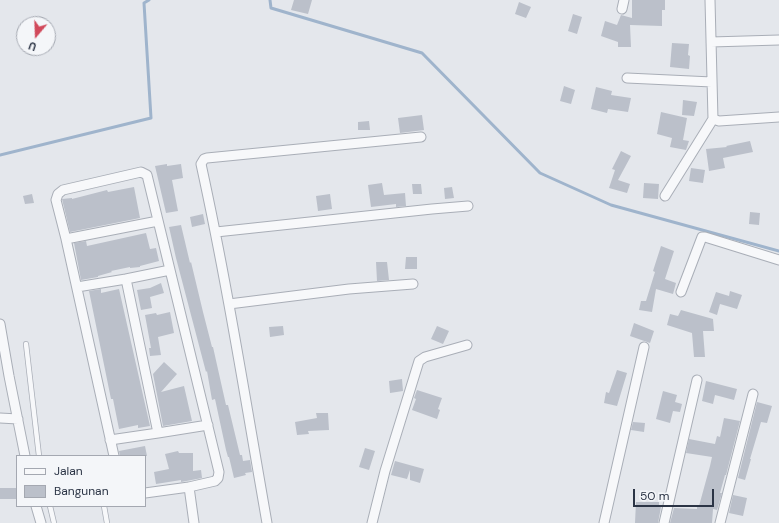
<!DOCTYPE html>
<style>
body{margin:0}
#map{position:relative;width:779px;height:523px;overflow:hidden;background:#e4e7ec;font-family:"DM Sans",sans-serif}
canvas{display:block}
.legend{position:absolute;left:16px;top:455px;width:130px;height:52px;box-sizing:border-box;background:#f4f6f9;border:1px solid #a4a8b1;margin:0;padding:5px 7px;list-style:none;font-size:12px;color:#2b3445}
.legend li{display:flex;align-items:center;gap:8px;height:20px}
.legend b{width:20px;border:1px solid #a4a8b1}
.north{position:absolute;left:16px;top:16px;width:40px;height:40px;box-sizing:border-box;background:#f4f6f9;border:1px solid #a4a8b1;border-radius:50%;rotate:199deg;font-size:11px;font-weight:700;line-height:16px;text-align:center;color:#2b3445}
.north::after{content:'';display:block;margin:auto;width:14px;height:18px;background:#d1495b;clip-path:polygon(50% 0,100% 100%,50% 72%,0 100%)}
.scale{position:absolute;left:633px;top:489px;width:81px;height:18px;box-sizing:border-box;border:2px solid #2b3445;border-top:0;padding-left:5px;font-size:12px;line-height:14px;white-space:nowrap;color:#2b3445;-webkit-text-stroke:3px #f4f6f9;paint-order:stroke}
</style>
<div id="map">
<canvas width="779" height="523"></canvas>
<ul class="legend">
<li><b style="height:5px;background:#f7f8fa"></b>Jalan</li>
<li><b style="height:11px;background:#bbc0ca"></b>Bangunan</li>
</ul>
<div class="north">U</div>
<div class="scale">50 m</div>
</div>
<script>
const c = document.querySelector('canvas').getContext('2d');
c.lineJoin = 'round';
function stroke(path, color, width, dash) { c.strokeStyle = color; c.lineWidth = width; c.lineCap = dash ? 'butt' : 'round'; c.setLineDash(dash || []); c.stroke(path); }
function fillPath(path, color) { c.fillStyle = color; c.fill(path, 'evenodd'); }
const stream = new Path2D(`
 M270 0 271 8 422 53 540 173 611 205 779 251
 M0 155 151 118 144 3 149 0`);
const building = new Path2D(`
 M294 0H312L308 14 291 10Z
 M632 0H665V10H662V26L630 25 631 47H618V42L601 36 605 21 617 25 621 15 632 18Z
 M519 2 531 7 526 18 515 14Z
 M573 14 582 17 577 34 568 31Z
 M672 43 689 44 688 55 690 56 689 69 670 67Z
 M564 86 575 90 571 104 560 101Z
 M596 87 612 91 611 95 631 98 628 112 608 109 607 113 591 109Z
 M683 100 697 102 694 116 682 115Z
 M661 112 687 118 683 140 689 141 686 150 670 147 672 138 657 134Z
 M422 115 424 130 400 133 398 118Z
 M369 121 370 130H358V122Z
 M750 141 753 152 723 158 725 168 709 171 706 149 727 147 726 146Z
 M621 151 631 156 618 180 630 184 627 193 609 188 615 170 612 169Z
 M167 164V166L181 164 183 178 172 180 178 211 166 213 155 166Z
 M691 168 705 170 703 183 689 181Z
 M382 183 384 195 405 193 406 206 396 207V204L371 207 368 185Z
 M644 183 659 184 658 199 643 198Z
 M412 184H421L422 194H413Z
 M134 187 140 218 70 232 62 199 72 198V199L107 190 108 192Z
 M452 187 454 198 445 199 444 188Z
 M32 194 34 203 25 204 23 196Z
 M330 194 332 209 318 211 316 196Z
 M750 212 760 213 759 225 749 224Z
 M203 214 205 224 192 227 190 217Z
 M181 225 190 263 191 262 203 312 212 347H213L226 405H228L240 455H242L243 461 250 460 252 472 245 473 246 475 234 478 229 457H228L226 450 215 399 212 400 207 371 206 372 176 258 169 227Z
 M146 233 150 249 156 248 159 261 140 266V267L130 268V267L111 271 112 272 98 276V277L81 280 74 243 86 241 87 246Z
 M661 246 674 251 665 279 676 283 673 294 656 289 652 312 639 310 641 301H646L655 272 653 271Z
 M406 257H417V269H405Z
 M376 262H387L389 280 377 281Z
 M161 283 164 293 150 297 152 308 141 310 137 290 150 288Z
 M101 289V293L119 289 150 426 138 428V425L119 429 113 399H111L89 291Z
 M730 291 742 295 737 309 720 304 717 315 709 312 716 292 729 296Z
 M681 310 713 319 714 331H703L705 357H694L692 333 667 325 670 314 678 316Z
 M170 312 174 333 158 337 161 355 150 356 149 348H151L145 315 156 313 157 315Z
 M634 323 654 331 650 343 630 336Z
 M283 326 284 335 270 337 269 327Z
 M437 326 449 331 443 344 431 339Z
 M164 362 177 374 161 392 184 386 192 421 163 426 153 374Z
 M617 370 627 373 617 406 604 403 606 392 609 393Z
 M402 379 403 391 390 393 389 381Z
 M706 381 737 389 734 400 715 395 713 404 702 401Z
 M417 390 442 398 438 409 440 410 437 419 412 410 416 399 414 398Z
 M663 391 677 395 675 402 682 404 680 412 673 411 670 423 656 419Z
 M757 402 772 406 767 423 761 422 750 459H751L745 480 738 478Z
 M316 413H328L329 430 308 431 309 434 297 435 295 422 317 418Z
 M724 418 740 421 726 475H725L720 493H722L717 510 713 509 712 523H670L674 508 697 509V506H699L710 466 712 457 686 453 689 439 715 444 717 436 720 437Z
 M633 422 645 423 644 432 631 430Z
 M145 446 147 456H120L119 451Z
 M365 448 375 451 369 470 359 467Z
 M178 451 179 453H193V471L201 470 202 478 181 482V480L156 484 154 472 169 469 165 454Z
 M395 461 424 469 420 483 410 480V470L407 479 391 475Z
 M0 488H17V499H0Z
 M733 495 747 498 743 516 729 513Z
 M636 502H659V507H661L658 523H635Z`);
const service = new Path2D(`
 M26 344 39 456
 M50 506 54 523
 M104 506 107 523`);
const minor = new Path2D(`
 M710 0 713 119 719 121 779 117
 M622 9 624 0
 M711 42 779 40
 M627 78 712 82
 M665 196 713 119
 M216 232 432 209 468 206
 M66 239 158 221
 M126 279 158 433 208 425
 M77 287 126 279 170 270
 M681 292 702 237H705L779 260
 M229 304 349 289 413 284
 M0 324 9 376 25 456
 M0 418 18 419
 M110 440 158 433
 M114 456 66 239 56 200 58 194 63 190 141 172 147 175 219 472 218 478 215 481 189 487 194 523
 M145 493 189 487
 M36 506 41 523
 M267 523C246 403 227 283 201 164L204 159 207 158 421 137
 M372 523 385 471 419 361 425 357 467 345
 M604 523 644 347
 M664 523 697 380
 M720 523 753 394`);
stroke(stream, '#9fb4cc', 3);
fillPath(building, '#bbc0ca');
stroke(service, '#a9aeb7', 6);
stroke(minor, '#a9aeb7', 11);
stroke(service, '#f7f8fa', 4.5);
stroke(minor, '#f7f8fa', 9);
</script>
